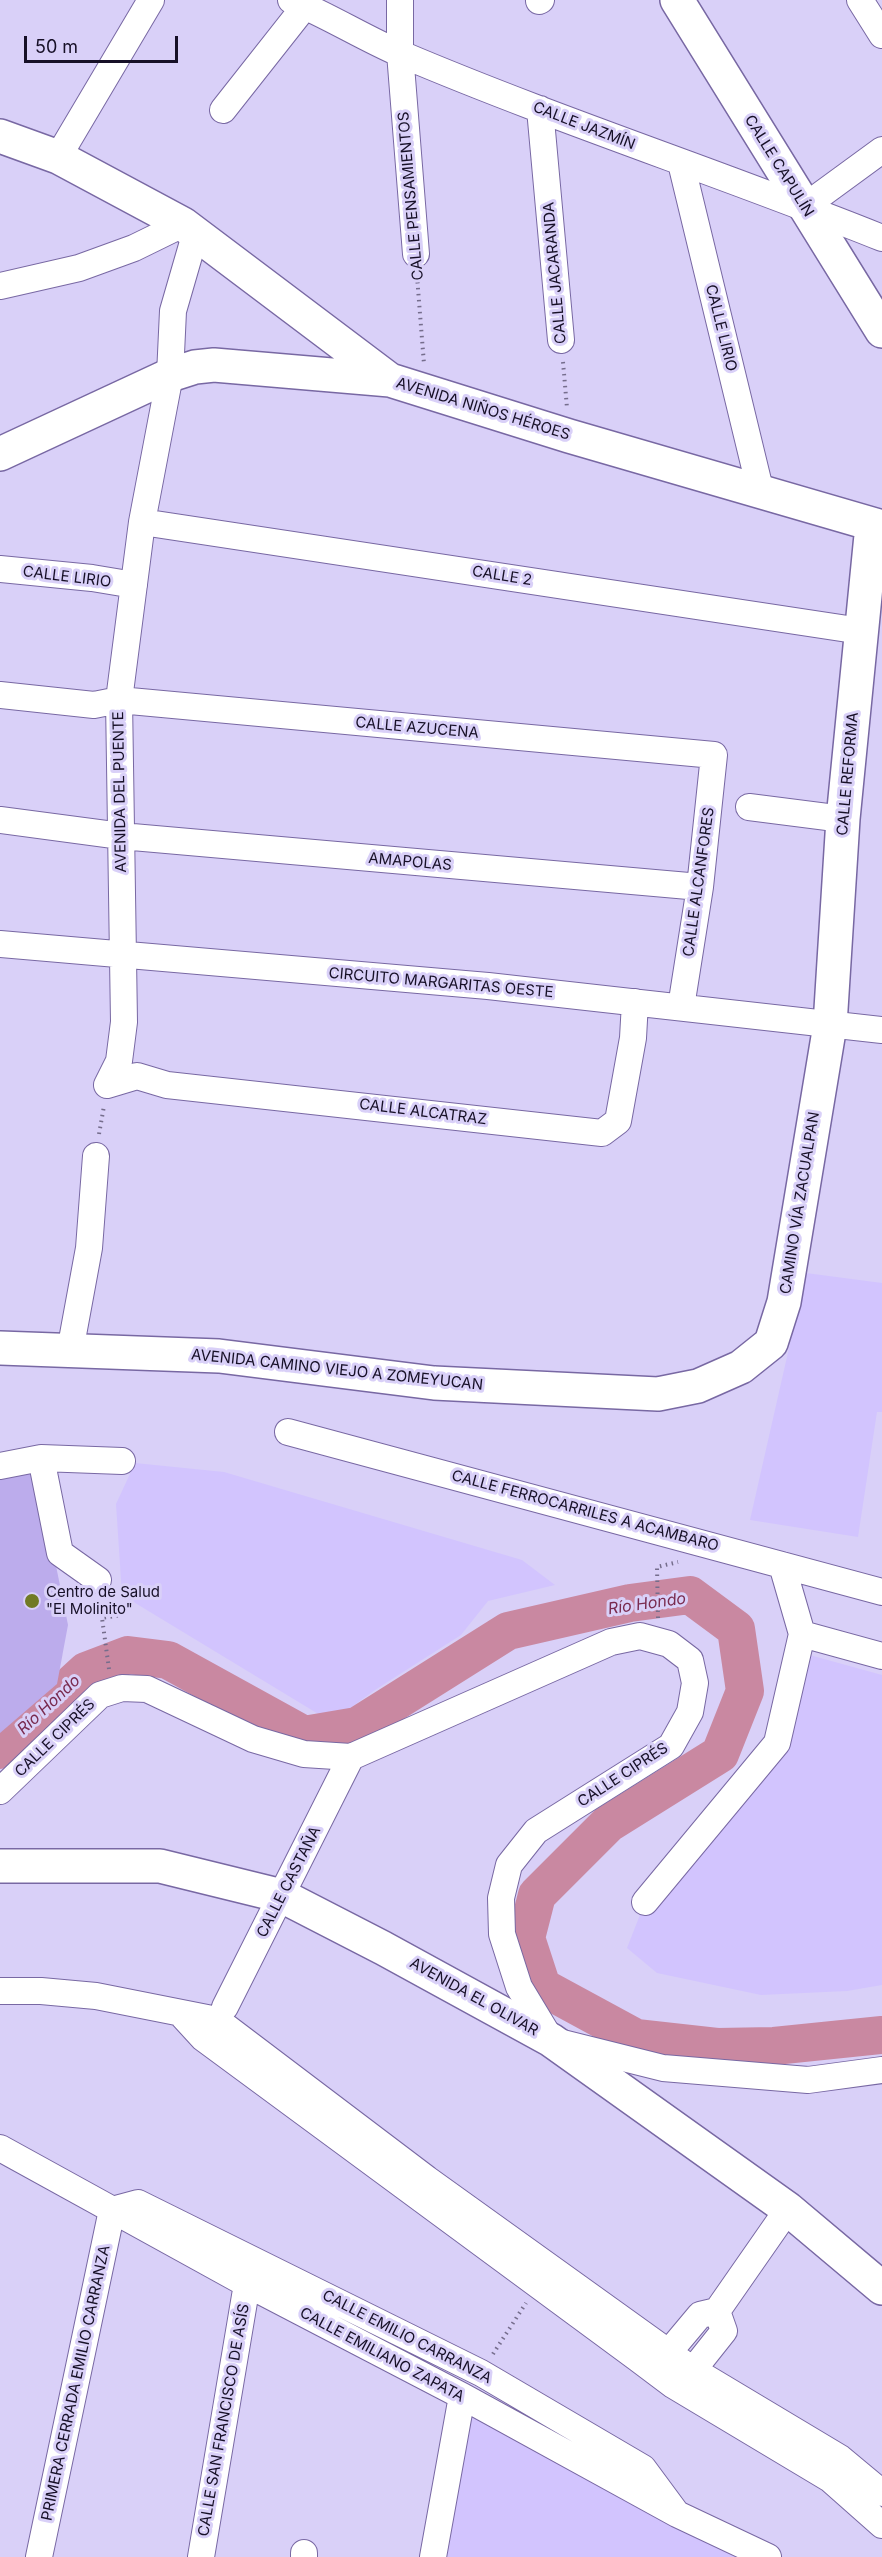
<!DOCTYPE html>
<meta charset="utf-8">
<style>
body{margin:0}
#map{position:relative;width:882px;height:2557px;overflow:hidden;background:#d9d0f8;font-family:Inter,sans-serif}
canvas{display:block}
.scale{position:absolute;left:24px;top:36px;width:154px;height:27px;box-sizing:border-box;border:3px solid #171027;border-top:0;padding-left:8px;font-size:18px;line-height:21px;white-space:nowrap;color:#171027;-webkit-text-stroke:4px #d9d0f8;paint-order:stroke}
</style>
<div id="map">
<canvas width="882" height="2557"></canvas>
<div class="scale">50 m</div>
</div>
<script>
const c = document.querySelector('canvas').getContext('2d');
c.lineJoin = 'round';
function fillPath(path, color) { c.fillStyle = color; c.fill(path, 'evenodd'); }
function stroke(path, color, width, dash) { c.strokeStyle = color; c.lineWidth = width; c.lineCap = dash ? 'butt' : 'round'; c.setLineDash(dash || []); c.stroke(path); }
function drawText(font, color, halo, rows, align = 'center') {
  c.font = font + ' Inter,sans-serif'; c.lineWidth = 6; c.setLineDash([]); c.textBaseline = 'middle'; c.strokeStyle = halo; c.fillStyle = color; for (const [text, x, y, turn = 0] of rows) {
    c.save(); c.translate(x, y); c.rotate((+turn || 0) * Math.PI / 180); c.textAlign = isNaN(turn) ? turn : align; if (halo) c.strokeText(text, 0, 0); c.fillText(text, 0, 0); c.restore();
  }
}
const built = new Path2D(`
 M806 1273 882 1283V1412H877L858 1537 750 1520Z
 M135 1463 224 1472 522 1560 555 1585 488 1601 461 1635 375 1690 349 1709 320 1715 122 1595 116 1504Z
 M806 1654 882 1675V1985L847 1991 761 1995 657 1973 627 1948 645 1902 782 1753Z
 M471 2413 736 2557H447Z`);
const river = new Path2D(`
 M0 1750 86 1671 128 1655 168 1660 304 1735 357 1726 508 1631 630 1603 690 1595 736 1629 745 1691 720 1754 608 1824 537 1895 526 1938 542 1987 636 2038 717 2047 774 2046 882 2035`);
const building = new Path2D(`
 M36 1467 68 1625 57 1684 0 1733V1474Z`);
const path = new Path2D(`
 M417 276 424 364
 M563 362 567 408
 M99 1134 104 1106
 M658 1618 657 1567 678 1562
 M109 1669 102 1618 121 1615
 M493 2354 526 2303`);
const street = new Path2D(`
 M291 0C329 16 364 38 401 54 559 121 723 174 882 238
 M400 0V53L416 254
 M860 0 882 35
 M539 1 541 0
 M540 109 561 340
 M223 110 305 6
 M58 157 151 0
 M681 163 761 493
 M804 207 882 150
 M0 286 79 268 134 248 183 224
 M142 522 861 631
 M0 569 92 578 134 585
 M0 695 94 705 119 700 714 755 700 887 681 1007
 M749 807 843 819
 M0 820 121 836 700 887
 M0 944 488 986 882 1030
 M107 1085 119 1061 124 1022 119 700 142 522 170 375 173 311 195 235
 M107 1085 137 1076 167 1085 602 1133 618 1121 633 1038 635 1002
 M70 1351 89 1248 96 1156
 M288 1432 882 1592
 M41 1458 60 1553 98 1580
 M0 1466 41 1458 122 1461
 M802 1634 882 1656
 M0 1791 100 1695 122 1688 147 1689 253 1739 304 1754 351 1757 611 1642 640 1636 669 1644 690 1660 695 1683 690 1712 671 1746 536 1831 509 1865 501 1898 502 1934 519 1987 551 2040 663 2068 808 2080 882 2070
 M645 1902 777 1743 802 1634 782 1565
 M0 1991H41L96 1996 217 2020 427 2179 693 2370 840 2458 882 2493
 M225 2007 351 1757
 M181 2014 203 2038 637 2358 673 2385 830 2479 882 2525
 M0 2148 247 2284 462 2396 677 2514 768 2557
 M669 2352 700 2315 717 2311 788 2209
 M693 2370 724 2331 717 2311
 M39 2557 112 2210 138 2203 481 2373 643 2468 677 2514
 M201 2557 247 2284
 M304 2557V2553
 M433 2557 462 2396`);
const secondary = new Path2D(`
 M677 0 882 331
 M0 136 58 157 183 224 390 380 569 436 882 527
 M0 454 170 375 195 367 214 365 390 380
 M0 1348 219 1356 434 1383 658 1394 698 1386 741 1367 771 1343 784 1302 830 1025 843 819 872 525
 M0 1866H160L282 1896 383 1948 551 2040 788 2209 882 2288`);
const markers = [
 [32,1601,8,"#717a25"]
];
const streetNames = [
 ["CALLE JAZMÍN",584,126,21],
 ["CALLE CAPULÍN",779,166,58],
 ["CALLE PENSAMIENTOS",411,196,-95],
 ["CALLE JACARANDA",555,273,-95],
 ["CALLE LIRIO",721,328,76],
 ["AVENIDA NIÑOS HÉROES",483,409,17],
 ["CALLE 2",502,576,9],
 ["CALLE LIRIO",67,577,7],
 ["CALLE AZUCENA",417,728,5],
 ["CALLE REFORMA",848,774,-85],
 ["AVENIDA DEL PUENTE",120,792,-91],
 ["AMAPOLAS",410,862,5],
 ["CALLE ALCANFORES",699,882,-82],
 ["CIRCUITO MARGARITAS OESTE",441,983,5],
 ["CALLE ALCATRAZ",423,1112,7],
 ["CAMINO VÍA ZACUALPAN",800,1203,-81],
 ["AVENIDA CAMINO VIEJO A ZOMEYUCAN",337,1370,6],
 ["CALLE FERROCARRILES A ACAMBARO",585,1511,15],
 ["CALLE CIPRÉS",55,1738,-44],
 ["CALLE CIPRÉS",623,1775,-33],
 ["CALLE CASTAÑA",289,1882,-63],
 ["AVENIDA EL OLIVAR",474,1997,29],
 ["CALLE EMILIO CARRANZA",407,2337,27],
 ["CALLE EMILIANO ZAPATA",382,2355,28],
 ["PRIMERA CERRADA EMILIO CARRANZA",76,2383,-78],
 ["CALLE SAN FRANCISCO DE ASÍS",224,2420,-80]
];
const poiNames = [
 ["Centro de Salud",46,1592],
 ["\"El Molinito\"",46,1609]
];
const waterNames = [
 ["Río Hondo",647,1604,-8],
 ["Río Hondo",49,1705,-43]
];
fillPath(built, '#d2c4fe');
stroke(river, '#c988a1', 38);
fillPath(building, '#bcacec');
stroke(street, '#7868a3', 28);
stroke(secondary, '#7868a3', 36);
stroke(path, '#756d8c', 4, [1.5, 4.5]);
stroke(street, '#fff', 26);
stroke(secondary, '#fff', 33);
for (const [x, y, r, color] of markers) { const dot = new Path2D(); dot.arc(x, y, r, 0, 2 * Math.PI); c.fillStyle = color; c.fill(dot); stroke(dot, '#d9d0f8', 2); }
drawText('15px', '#171027', '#d9d0f8', streetNames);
drawText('15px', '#171027', '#d9d0f8', poiNames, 'left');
drawText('italic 16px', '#792b4f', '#d9d0f8', waterNames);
</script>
